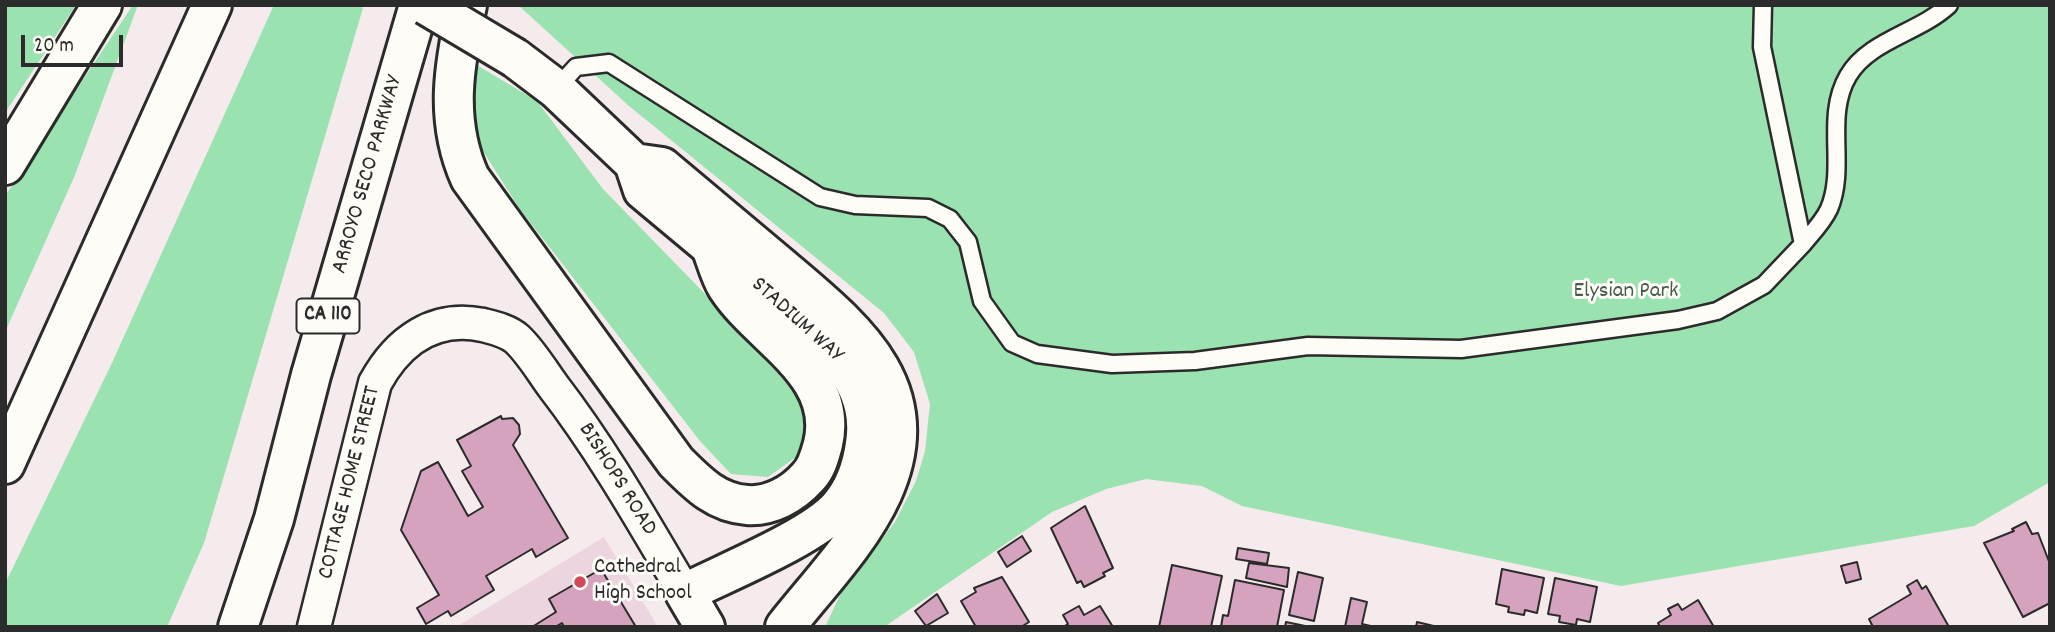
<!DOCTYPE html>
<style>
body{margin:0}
#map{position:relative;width:2055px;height:632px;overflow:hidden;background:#f5eaec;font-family:Dekko,sans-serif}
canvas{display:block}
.frame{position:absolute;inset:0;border:7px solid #2b2b2b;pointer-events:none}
.scale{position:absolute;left:21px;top:35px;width:102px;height:32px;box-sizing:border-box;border:4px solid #2b2b2b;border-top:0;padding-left:9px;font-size:21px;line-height:24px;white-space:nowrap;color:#2b2b2b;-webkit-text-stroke:5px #fdfcf7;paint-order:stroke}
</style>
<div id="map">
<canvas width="2055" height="632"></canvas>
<div class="frame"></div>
<div class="scale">20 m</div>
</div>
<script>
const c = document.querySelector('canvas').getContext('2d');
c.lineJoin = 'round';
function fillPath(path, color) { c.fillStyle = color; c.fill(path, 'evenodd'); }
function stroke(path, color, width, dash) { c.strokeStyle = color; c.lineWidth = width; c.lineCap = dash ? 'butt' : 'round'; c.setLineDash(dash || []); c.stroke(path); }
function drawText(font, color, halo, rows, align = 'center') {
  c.font = font + ' Dekko,sans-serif'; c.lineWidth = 6; c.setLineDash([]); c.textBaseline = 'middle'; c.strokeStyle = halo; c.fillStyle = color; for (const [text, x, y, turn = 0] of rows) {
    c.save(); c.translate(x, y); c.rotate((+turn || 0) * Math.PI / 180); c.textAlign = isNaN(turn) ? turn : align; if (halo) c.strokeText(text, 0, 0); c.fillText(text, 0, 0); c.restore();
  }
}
const built = new Path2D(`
 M604 537 658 627H456Z`);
const green = new Path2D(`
 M5 5H76L5 113Z
 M133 5H138L75 175 5 332V196Z
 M274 5H358L363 8 204 543 167 627H5V584L111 365Z
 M518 5H2050V482L1974 526 1621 586 1242 506 1202 486 1146 479 1106 489 1052 512 884 627H825L842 591 895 522 916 481 925 451 930 404 914 352 884 313 629 106Z
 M475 64 537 101 603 189 740 330 807 407 803 452 768 477 731 474 700 441 519 208 478 143 471 97Z`);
const building = new Path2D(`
 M501 416 502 419 513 418 519 425 520 434 513 445 568 538 536 557 532 549 486 576 494 590 451 616 448 611 426 624 417 608 439 595 401 530 421 471 438 462 468 516 483 507 462 471 471 466 457 440Z
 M1085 506 1113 568 1103 573 1105 576 1084 587 1081 581 1077 583 1051 528Z
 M2026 522 2032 534 2038 533 2050 564V603L2023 617 1984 543 2014 531 2012 529Z
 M1022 536 1031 551 1007 567 998 552Z
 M1238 548 1269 553 1267 564 1236 559Z
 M1857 562 1861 579 1846 583 1841 566Z
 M1249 563 1289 568 1287 587 1246 578Z
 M1172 565 1222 576 1211 627H1159Z
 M601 569 636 627H564L562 623 555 627H532L556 612 549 599Z
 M1502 569 1544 578 1537 613 1525 610 1524 615 1508 612 1509 607 1496 604Z
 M1298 572 1323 578 1314 621 1289 615Z
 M1002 577 1029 622 1021 627H976L961 601 976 592 974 588Z
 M1555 578 1597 587 1590 622 1577 619 1576 625 1559 622 1560 616 1548 614Z
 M1235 580 1284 590 1277 627H1221L1223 615 1228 616Z
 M1917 580 1922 589 1926 586 1949 627H1873L1869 619 1911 594 1907 586Z
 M937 594 948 613 926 626 915 611Z
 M1351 598 1367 602 1362 624 1375 627H1345Z
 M1698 600 1714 627H1660L1658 623 1671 615 1668 609 1678 604 1682 610Z
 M1079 606 1084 615 1100 606 1113 627H1063L1068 624 1063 615Z
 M1286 622 1310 627H1285Z
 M1417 622 1438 627H1416Z`);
const service = new Path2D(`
 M556 89 576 67 609 63 820 197 855 205 928 208 950 219 968 242 982 301 1012 343 1037 354 1112 364 1195 361 1308 346 1461 349 1678 320 1717 311 1764 285 1803 244 1762 47 1763 5
 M1803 244C1812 233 1823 222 1829 209 1847 167 1824 117 1848 76 1869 40 1919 33 1949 5`);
const minor = new Path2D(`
 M314 627 375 383C398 341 434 315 483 325 495 328 508 331 517 339 531 352 542 371 553 386 603 451 643 522 685 593`);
const tertiary = new Path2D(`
 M515 58 556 89 634 163 643 190 830 346C855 375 871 405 865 444 862 466 854 490 839 507 812 538 724 573 685 593L705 627
 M634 163 662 167C701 200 741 233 780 266 853 328 931 387 882 494 860 542 818 585 785 627`);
const motorway = new Path2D(`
 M467 5C454 65 444 120 470 178L676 462C697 483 716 503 747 505 770 507 793 494 808 477 817 468 820 455 823 444 840 373 760 338 727 287 720 276 716 260 711 247
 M5 165 102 5
 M5 464 212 5
 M238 627 274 519 311 375 419 5`);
const tertiaryBridge = new Path2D(`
 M426 5 515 58`);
const markers = [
 [580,582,7,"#d1495b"]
];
const shields = [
 [328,316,63]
];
const shieldNames = [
 ["CA 110",328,316]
];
const streetNames = [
 ["ARROYO SECO PARKWAY",369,175,-74],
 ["STADIUM WAY",796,321,42],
 ["BISHOPS ROAD",616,480,58],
 ["COTTAGE HOME STREET",351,483,-76]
];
const parkNames = [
 ["Elysian Park",1626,293]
];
const poiNames = [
 ["Cathedral",594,569],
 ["High School",594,595]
];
fillPath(built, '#ecd5de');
fillPath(green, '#9ae2b0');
fillPath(building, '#d6a3be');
stroke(building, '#2b2b2b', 2);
stroke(service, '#2b2b2b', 21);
stroke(minor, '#2b2b2b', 37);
stroke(tertiary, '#2b2b2b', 44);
stroke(motorway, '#2b2b2b', 44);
stroke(service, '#fdfcf7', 16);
stroke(minor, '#fdfcf7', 32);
stroke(tertiary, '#fdfcf7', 38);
stroke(motorway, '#fdfcf7', 38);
stroke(tertiaryBridge, '#2b2b2b', 44, []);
stroke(tertiaryBridge, '#fdfcf7', 38);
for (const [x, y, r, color] of markers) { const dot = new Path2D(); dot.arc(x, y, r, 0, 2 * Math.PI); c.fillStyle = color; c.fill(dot); stroke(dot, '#fdfcf7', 2.5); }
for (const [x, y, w] of shields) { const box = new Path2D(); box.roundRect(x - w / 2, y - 17.5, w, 35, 5); c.fillStyle = '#fdfcf7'; c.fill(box); stroke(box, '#2b2b2b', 2); }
drawText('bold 21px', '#2b2b2b', null, shieldNames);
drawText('23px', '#2b2b2b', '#fdfcf7', streetNames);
drawText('23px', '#47594c', '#fdfcf7', parkNames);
drawText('23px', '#2b2b2b', '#fdfcf7', poiNames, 'left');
</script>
